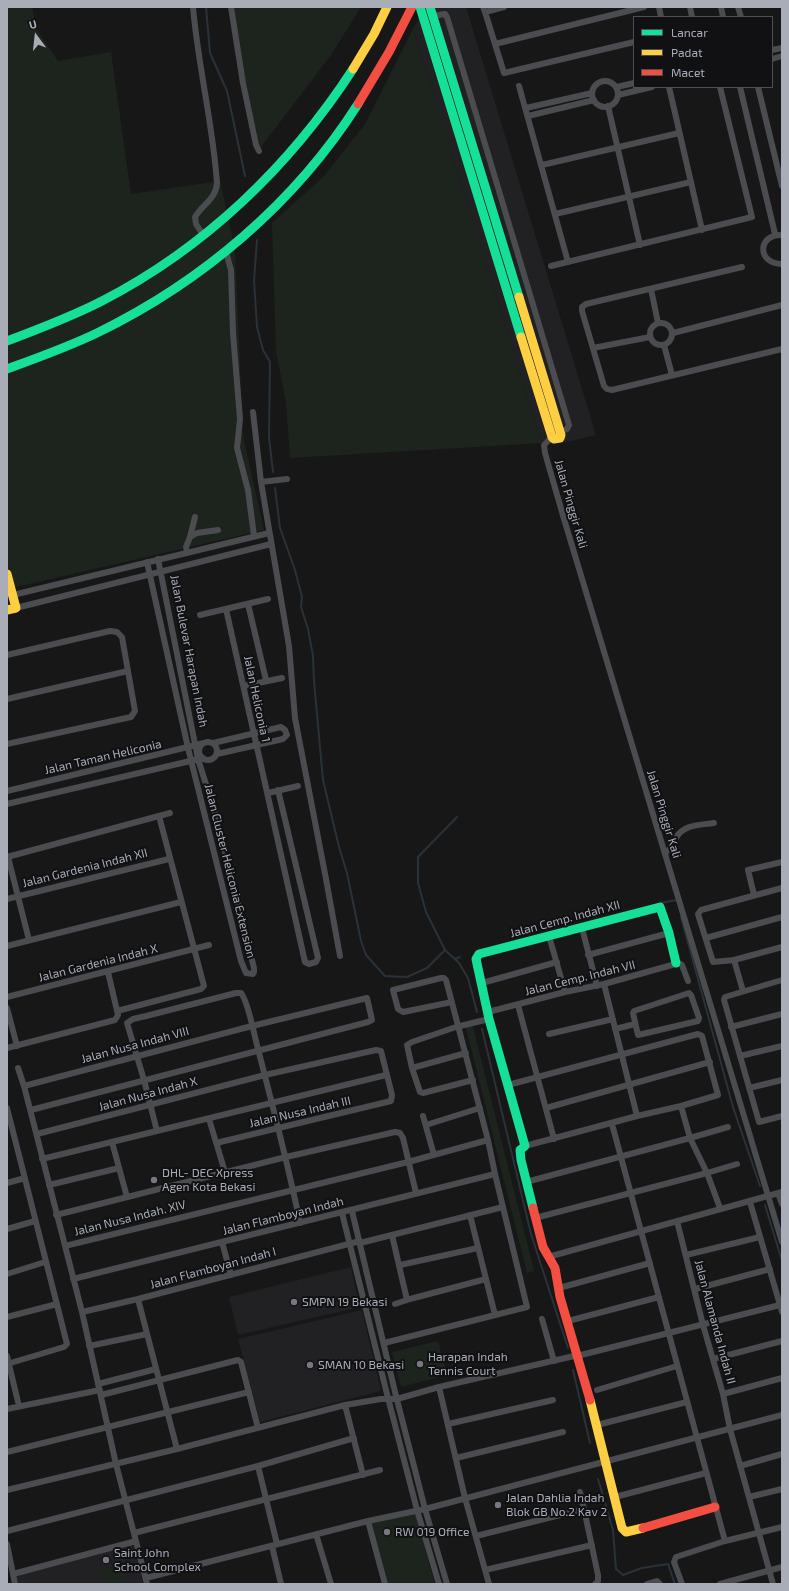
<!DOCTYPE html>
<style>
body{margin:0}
#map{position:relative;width:789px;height:1591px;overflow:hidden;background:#171717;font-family:"Exo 2",sans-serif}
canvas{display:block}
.frame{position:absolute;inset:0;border:8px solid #a8adb8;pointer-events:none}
.legend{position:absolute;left:633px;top:16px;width:140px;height:72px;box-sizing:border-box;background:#111113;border:1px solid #4d4f55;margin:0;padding:5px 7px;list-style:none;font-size:12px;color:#a8adb8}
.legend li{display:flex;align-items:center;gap:8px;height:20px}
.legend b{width:20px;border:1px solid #4d4f55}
.north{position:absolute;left:16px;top:16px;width:40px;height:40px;-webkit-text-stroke:3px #111113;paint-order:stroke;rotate:345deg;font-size:11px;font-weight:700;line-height:16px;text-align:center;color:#a8adb8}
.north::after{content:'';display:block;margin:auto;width:14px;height:18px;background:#a8adb8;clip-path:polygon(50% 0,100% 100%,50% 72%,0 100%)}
</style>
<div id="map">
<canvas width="789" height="1591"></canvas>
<div class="frame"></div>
<ul class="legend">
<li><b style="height:5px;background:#16e098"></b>Lancar</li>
<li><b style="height:5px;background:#ffcf43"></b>Padat</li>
<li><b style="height:5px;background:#f24e42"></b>Macet</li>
</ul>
<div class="north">U</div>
</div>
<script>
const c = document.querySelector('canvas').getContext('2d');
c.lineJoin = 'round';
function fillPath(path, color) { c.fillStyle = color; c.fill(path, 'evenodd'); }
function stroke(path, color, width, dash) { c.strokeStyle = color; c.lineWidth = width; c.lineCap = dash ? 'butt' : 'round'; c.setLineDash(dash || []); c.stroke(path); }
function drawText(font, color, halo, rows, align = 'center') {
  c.font = font + ' "Exo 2",sans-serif'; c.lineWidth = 4; c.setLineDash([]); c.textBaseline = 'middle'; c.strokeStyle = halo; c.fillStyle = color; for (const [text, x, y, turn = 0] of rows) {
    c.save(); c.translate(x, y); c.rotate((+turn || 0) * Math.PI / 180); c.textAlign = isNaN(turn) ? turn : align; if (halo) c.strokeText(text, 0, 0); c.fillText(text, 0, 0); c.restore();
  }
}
const built = new Path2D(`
 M425 7H466L596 435 567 442 542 443 413 29Z
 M351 1267 360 1307 238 1335 229 1297Z
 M362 1310 381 1391 260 1422 238 1339Z
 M133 1544 143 1583 17 1584 15 1576Z`);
const green = new Path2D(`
 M7 7H32L36 28 58 61 111 52 131 194 220 181 235 249 243 436 264 530 7 589Z
 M234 7H361L331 55 258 151 235 22Z
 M413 29 542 443 290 458 286 402 276 351 272 223 324 176 365 124Z
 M472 1023 534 1271 527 1273 465 1024Z
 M438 1341 447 1375 401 1387 392 1352Z
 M415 1512 435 1584H388L371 1523Z
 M120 1564 125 1583 103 1584 100 1569Z`);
const stream = new Path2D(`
 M206 7 210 53 227 91 245 176
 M257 240 254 281 257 327 263 350 270 362 269 437 273 472
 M275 488 280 528 295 570 302 597 301 607 308 629 313 656 314 681 323 780 339 847 347 873 361 941 366 955 385 976 407 977 427 968 445 950
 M457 817 418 857V883L426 912 445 950 459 963 468 978 477 1012
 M661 903 676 900 677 901
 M681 917 733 1107 760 1186
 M455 959 460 957
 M482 1029 531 1234 568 1348
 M765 1205 782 1261
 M573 1370 590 1443
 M598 1479 613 1530 616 1569 623 1575 642 1568 668 1564 675 1584`);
const street = new Path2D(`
 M193 7C198 66 213 124 217 183 216 199 203 204 195 217L196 224 203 235
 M231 7 243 83 256 145 259 151
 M483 7 485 12 504 7
 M659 7 661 17
 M690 7 692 17
 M721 7 723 17
 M738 7 741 17
 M485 12 504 73 634 42
 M432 16 445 14 447 17 569 425 567 429 560 432
 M495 44 644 7
 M772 50 782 48
 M772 59 782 56
 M592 94a13 13 0 1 1 26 0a13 13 0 1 1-26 0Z
 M519 86 568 262
 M617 87 634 83
 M669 87 702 230
 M740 87 775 234
 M758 87 782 186
 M618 95 652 87
 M608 106 640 245
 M526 108 592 93
 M528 116 594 100
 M542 165 679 133
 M555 214 691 182
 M782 235C757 234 757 264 782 264
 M226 252 231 270 233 333 240 419 237 448 248 490 254 536
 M551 266 752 217 720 87
 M742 267 586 304 582 307V311L604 386 607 389 612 390 782 349
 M651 289 658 323
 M650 334a11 11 0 1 1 22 0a11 11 0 1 1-22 0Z
 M673 333 782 305
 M664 345 672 375
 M593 348 650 337
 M253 412 261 482 289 646 295 718 326 879 340 956
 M549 440 544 445 545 453 564 519 782 1242
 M261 482 287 479
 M190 537 195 517
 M187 552 186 547 190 537 197 533 218 530
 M147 562 188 748 241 961 246 973 253 974 254 972V968L216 816 198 759 158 559
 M13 595 269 533
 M248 604 266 680
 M16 608 271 544
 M226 609 305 962 309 964 316 962 318 958 278 790
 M200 615 268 599
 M7 655 110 631 117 632 122 637 135 711 131 717 7 744
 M244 686 282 678
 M7 699 128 671
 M199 751a9 9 0 1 1 18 0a9 9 0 1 1-18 0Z
 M213 743 281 727 285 730 287 735 283 739 217 754
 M7 791 204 743
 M268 793 298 786
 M7 804 203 758
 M665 853C671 849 673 845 676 838 683 824 701 825 714 823
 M7 857 170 813
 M8 857 29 940
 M782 888 701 910 698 914 713 962 734 960 782 947
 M754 895 748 870 782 862
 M7 899 169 859
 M582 928 597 986
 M549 936 565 992
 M706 938 782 917
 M7 946 181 902
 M588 955 669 933
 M734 960 743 991
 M782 980 725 997 724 1000 759 1122 782 1116
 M482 983 557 962
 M689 993 691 995 699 1018 698 1021 638 1035 633 1013 634 1011Z
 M7 997 209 945
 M518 1005 554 1139
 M7 1008 17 1046
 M117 1011 201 989 204 986 159 816
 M488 1012 565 992 604 984 679 963 682 965 688 981
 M731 1027 782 1014
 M615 1029 635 1024
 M549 1034 613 1019
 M7 1048 115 1020 118 1015 108 972
 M740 1056 782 1046
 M18 1068 24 1086 82 1312 116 1464 147 1584
 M412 1068 466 1053
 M473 1080 423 1093 420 1092 412 1068 407 1045 412 1042 456 1027 489 1019
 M508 1085 698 1034 702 1036 718 1095 681 1106 637 1116
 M24 1086 252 1026 367 998 372 1020 368 1022 31 1110
 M749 1088 782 1080
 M681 1106 690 1138 707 1173 720 1208
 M7 1108 67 1344 64 1347 7 1364
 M546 1108 710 1062
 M423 1116 434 1155
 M209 1119 225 1172
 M612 1124 725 1541
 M426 1125 480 1108
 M157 1131 144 1080 127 1023 133 1019 146 1016 236 993H241C248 1001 254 1034 257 1045 272 1104 288 1163 300 1223
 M37 1134 265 1075 376 1050 381 1051 392 1095 391 1101 216 1143
 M112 1142 127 1197
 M525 1146 637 1116 604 984
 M42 1159 386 1075
 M526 1182 690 1138 728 1127
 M7 1183 25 1178
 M49 1185 119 1168
 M778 1193 782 1204
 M750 1202 782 1312
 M352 1211 395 1392 425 1509 447 1584
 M342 1213 388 1398 417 1510 439 1584
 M56 1215 286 1157 395 1132 400 1133 403 1138 416 1193
 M470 1215 495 1315
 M535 1218 707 1173 737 1164
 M677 1221 703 1325 723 1394 730 1429 773 1584
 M7 1229 35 1221
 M392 1235 407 1300
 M222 1242 231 1275
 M360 1243 503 1207
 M65 1246 408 1162 488 1140
 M686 1255 760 1237
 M548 1257 782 1192
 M400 1265 478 1248
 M7 1274 45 1262
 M73 1279 495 1174
 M559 1288 650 1263
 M695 1289 770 1269
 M138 1299 177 1449
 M395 1304 410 1299 486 1279
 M82 1312 138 1299 360 1241
 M7 1317 57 1304
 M542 1319 554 1361
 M568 1321 659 1297
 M384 1343 527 1307 495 1174 488 1140 446 980 444 978H441L393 990 398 1009 403 1012 452 1002
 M89 1346 147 1334
 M7 1356 18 1402
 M577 1356 780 1305
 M713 1359 782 1341
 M98 1384 156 1369
 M439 1387 465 1498 489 1584
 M597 1390 677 1366
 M723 1394 782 1378
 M101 1395 238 1360 241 1362 258 1428
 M345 1405 363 1475
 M7 1409 100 1390
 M448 1424 553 1400
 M597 1425 687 1402
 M7 1452 249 1392
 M456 1458 563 1432
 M258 1466 277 1544
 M740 1466 782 1454
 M7 1490 177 1449 345 1405 381 1399H397L439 1387 574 1356
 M580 1492 584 1509
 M615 1497 706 1473
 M749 1497 782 1489
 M368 1521 385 1584
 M7 1531 258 1466 354 1438
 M134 1533 380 1470
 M316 1534 331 1584
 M476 1536 584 1509 598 1575V1581L595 1584
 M7 1544 15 1584
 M272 1546 281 1584
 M485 1570 592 1545
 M13 1574 136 1541
 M146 1578 368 1521 425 1509 782 1415
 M647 1584 657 1581 660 1584
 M682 1584 674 1562 676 1557 725 1541 782 1527
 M720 1584 782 1567`);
const fast = new Path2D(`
 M420 7 521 337
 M430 7 519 297
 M7 341C39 329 71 317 102 301 205 248 290 166 353 69
 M7 369C37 358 68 347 97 333 202 282 295 203 358 104
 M533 1208 521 1160 520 1150 525 1146 489 1019 476 959 479 954 660 907 669 933 676 963`);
const slow = new Path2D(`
 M353 69 374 34 387 7
 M519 297 561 435 560 438 554 439 552 437 521 337
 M7 574 16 608 7 610
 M590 1400 622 1528 626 1532 643 1528`);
const jam = new Path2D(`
 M358 104 389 52 412 7
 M533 1208 543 1247 555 1268 560 1297 590 1400
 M643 1528 715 1507`);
const markers = [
 [154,1180,4,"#757880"],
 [294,1302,4,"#757880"],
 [420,1364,4,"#757880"],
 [310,1365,4,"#757880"],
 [498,1505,4,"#757880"],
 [387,1532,4,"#757880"],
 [106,1560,4,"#757880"]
];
const streetNames = [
 ["Jalan Pinggir Kali",571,504,74],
 ["Jalan Bulevar Harapan Indah",189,651,79],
 ["Jalan Heliconia 1",257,699,78],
 ["Jalan Taman Heliconia",103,757,-13],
 ["Jalan Pinggir Kali",664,814,73],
 ["Jalan Gardenia Indah XII",85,868,-14],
 ["Jalan Cluster Heliconia Extension",230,871,76],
 ["Jalan Cemp. Indah XII",565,919,-15],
 ["Jalan Gardenia Indah X",98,963,-14],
 ["Jalan Cemp. Indah VII",580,978,-14],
 ["Jalan Nusa Indah VIII",135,1045,-15],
 ["Jalan Nusa Indah X",148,1094,-15],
 ["Jalan Nusa Indah III",300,1112,-13],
 ["Jalan Flamboyan Indah",283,1216,-14],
 ["Jalan Nusa Indah. XIV",130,1218,-14],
 ["Jalan Flamboyan Indah I",213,1268,-15],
 ["Jalan Alamanda Indah II",715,1322,75]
];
const poiNames = [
 ["DHL- DEC Xpress",162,1173],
 ["Agen Kota Bekasi",162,1187],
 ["SMPN 19 Bekasi",302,1302],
 ["Harapan Indah",428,1357],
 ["Tennis Court",428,1371],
 ["SMAN 10 Bekasi",318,1365],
 ["Jalan Dahlia Indah",506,1498],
 ["Blok GB No.2 Kav 2",506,1512],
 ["RW 019 Office",395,1532],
 ["Saint John",114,1553],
 ["School Complex",114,1567]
];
fillPath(built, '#212123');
fillPath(green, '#1d241e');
stroke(stream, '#2a3239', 2);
stroke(street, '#4b4c50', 6);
stroke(fast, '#16e098', 9);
stroke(slow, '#ffcf43', 9);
stroke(jam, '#f24e42', 9);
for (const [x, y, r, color] of markers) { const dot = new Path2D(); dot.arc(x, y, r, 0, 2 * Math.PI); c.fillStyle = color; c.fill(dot); stroke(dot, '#111113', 1.5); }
drawText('12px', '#a8adb8', '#111113', streetNames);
drawText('12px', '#a8adb8', '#111113', poiNames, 'left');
</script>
